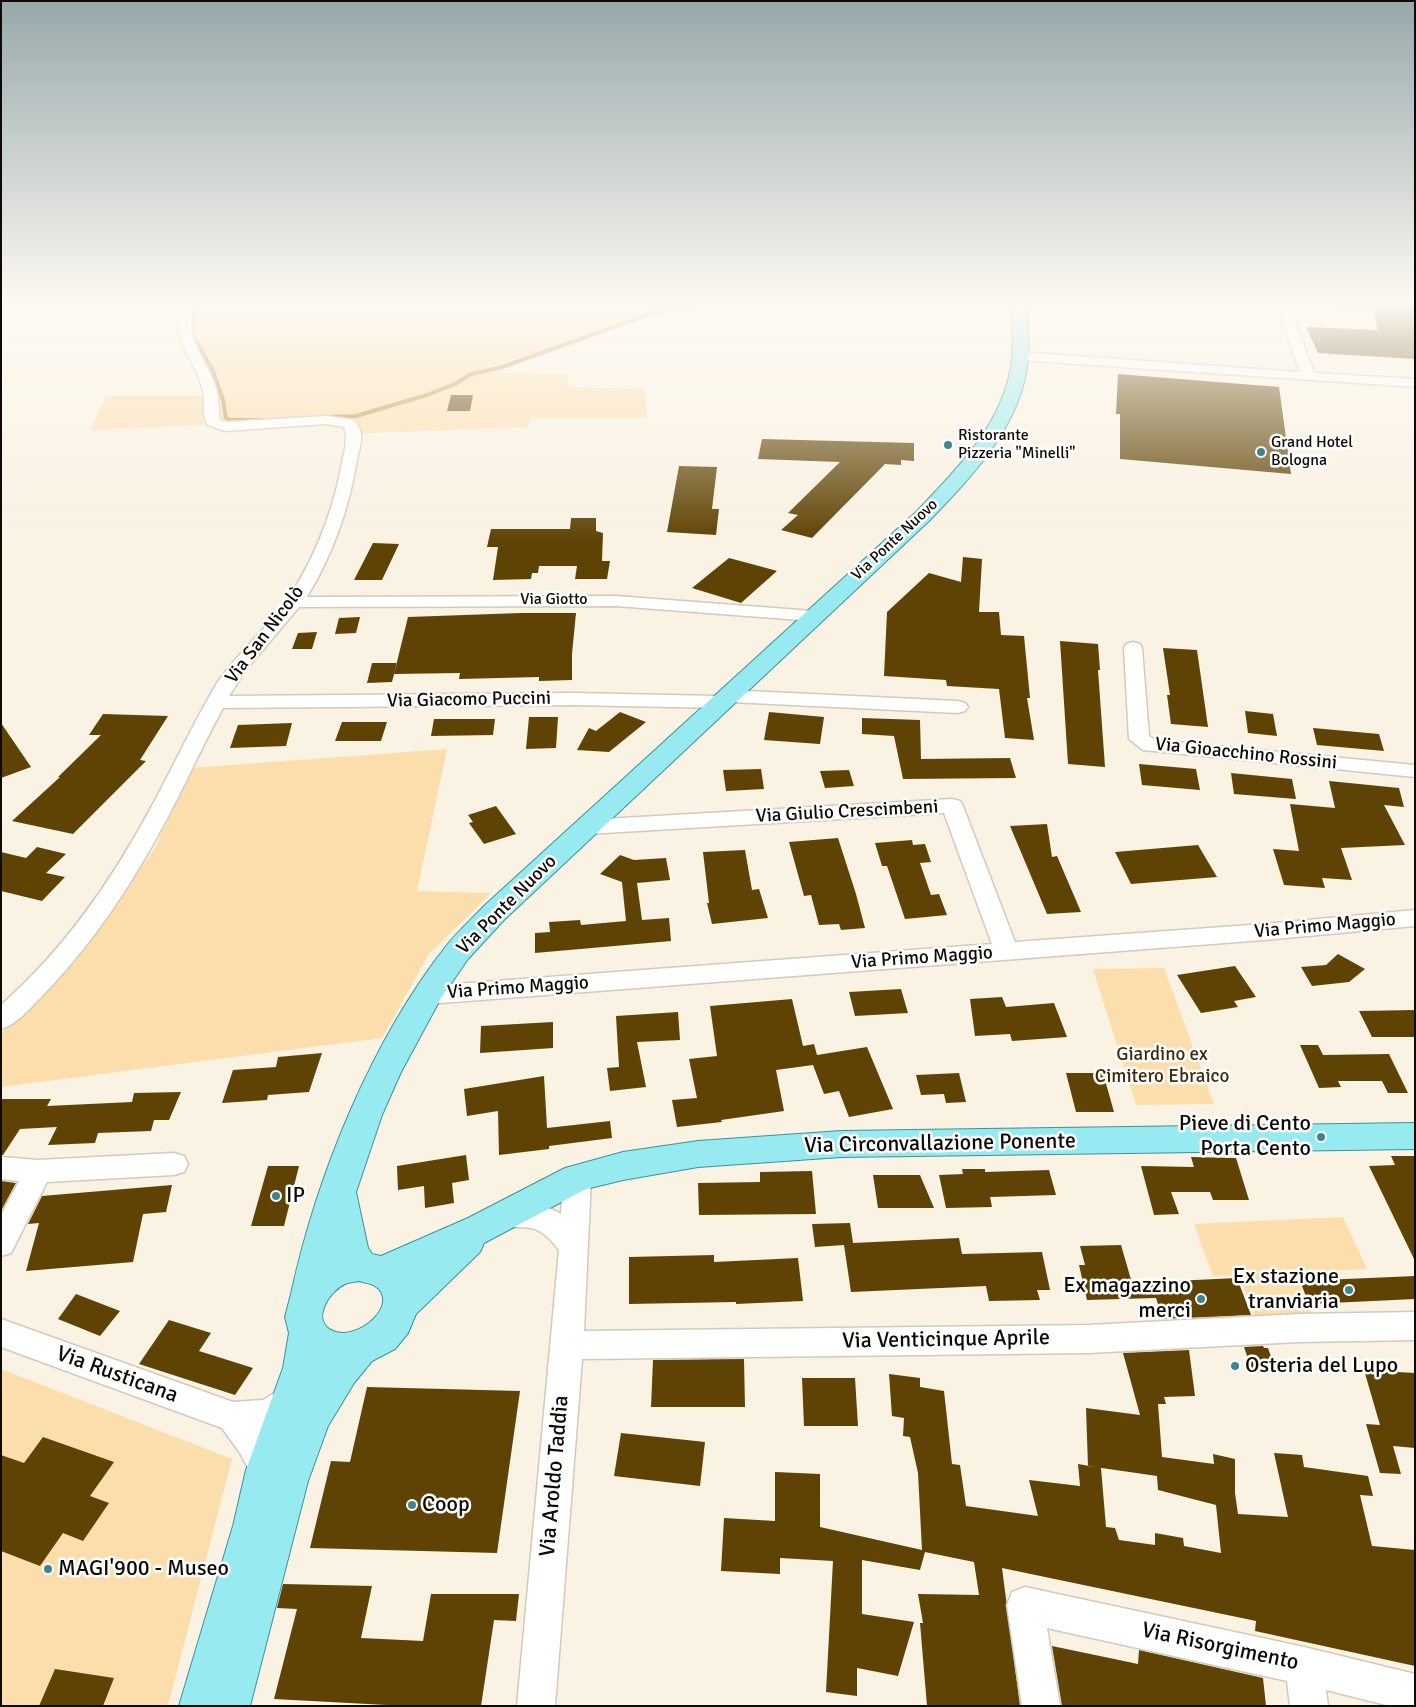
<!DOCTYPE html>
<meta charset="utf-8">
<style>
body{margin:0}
#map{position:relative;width:1416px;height:1707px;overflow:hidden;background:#faf2e3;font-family:Signika,sans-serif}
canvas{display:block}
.frame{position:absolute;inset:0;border:2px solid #0e0b07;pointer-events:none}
</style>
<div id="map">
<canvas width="1416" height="1707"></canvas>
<div class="frame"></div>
</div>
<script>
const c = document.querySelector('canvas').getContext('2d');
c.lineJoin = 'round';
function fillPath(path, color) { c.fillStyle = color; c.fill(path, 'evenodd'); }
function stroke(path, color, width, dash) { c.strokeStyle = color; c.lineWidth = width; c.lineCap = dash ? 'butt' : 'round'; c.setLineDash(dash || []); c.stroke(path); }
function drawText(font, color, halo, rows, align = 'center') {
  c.font = font + ' Signika,sans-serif'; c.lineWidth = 5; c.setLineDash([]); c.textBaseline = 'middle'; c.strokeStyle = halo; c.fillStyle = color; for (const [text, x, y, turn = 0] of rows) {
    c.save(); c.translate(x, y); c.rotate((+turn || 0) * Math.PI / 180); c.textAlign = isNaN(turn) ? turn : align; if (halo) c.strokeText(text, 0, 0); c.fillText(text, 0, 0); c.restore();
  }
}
const green = new Path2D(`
 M185 302H723L636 317 478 372 568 374 567 387 645 389 647 418H530L529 427 346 434V418L91 430 106 396H210L186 341Z
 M447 749 417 891 491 893 429 954 382 1038 1 1087V1033L78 959 155 848 192 768Z
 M1164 968 1214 1104 1136 1105 1093 969Z
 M1343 1217 1367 1269 1295 1273 1312 1314 1255 1317 1239 1275 1213 1276 1194 1224Z
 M1 1369 232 1459 168 1706H1Z`);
const stream = new Path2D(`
 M198 302 194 308 193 336 212 369 223 400 226 418 230 420H262
 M1306 302 1382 309
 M325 417 356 416 427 395 455 384 471 374 499 368 662 310 711 302`);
const building = new Path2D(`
 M1374 302H1415V359L1318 353 1306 327 1377 330Z
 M1118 374 1279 387 1291 474 1120 459V414H1116Z
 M451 395H473L470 411H447Z
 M762 439 914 443V461L901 460V465L885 464 812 538 781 530 798 515 788 513 840 462 758 459Z
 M679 466 717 467 712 509H719L716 535 667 532Z
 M571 518H596V531L603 533 602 561H610L607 579H575L577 566H539L538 573H532L531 579 493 580 498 547H487L491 529H570Z
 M373 543 399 544 382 580H354Z
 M963 557 982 559 979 612H999L1001 635 1024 636 1030 698H1027L1034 740 1005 738 999 689 947 686 946 680 884 676 887 612 929 573 961 582Z
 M729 558 759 566 777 571 741 603 692 588Z
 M521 613H576L572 654V680L539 681V677L459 679 460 673 394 674 408 617Z
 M360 617 356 633 335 634 339 618Z
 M317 632 312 649H292L298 633Z
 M1060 641 1098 644 1100 670H1098L1105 767 1068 764Z
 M1163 648 1197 650 1208 727 1171 724 1167 695H1170Z
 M372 663H397L392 682 367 683Z
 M1245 711 1273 714 1277 736 1248 733Z
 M620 712 646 722 609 752 577 750 589 728 596 731Z
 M769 712 824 717 820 744 764 740Z
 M103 714 168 716 140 760 146 761 73 834 12 821 60 777H58L101 735H89Z
 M529 717H558L556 748 526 749Z
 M862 718 920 720 921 759 1010 758 1016 778 903 779 894 736 862 734Z
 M434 719H495L493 735 431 736Z
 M342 722H387L381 741H335Z
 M1 723 31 767 1 778Z
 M292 723 286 746 230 748 238 725Z
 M1313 728 1379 734 1384 751 1317 745Z
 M1139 764 1196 769 1200 790 1142 785Z
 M761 769 764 789 726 791 723 770Z
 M849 770 854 786 825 788 820 771Z
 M1231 773 1292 779 1296 799 1234 794Z
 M1329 781 1399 788 1404 807 1384 805 1405 845 1341 848 1352 880 1322 878 1325 888 1284 885 1273 849 1299 851 1290 804 1335 808Z
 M496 806 516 834 484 844 469 823 473 822 468 815Z
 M1047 824 1052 857 1057 856 1081 912 1047 914 1010 826Z
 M838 838 856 894 865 928 841 930 839 924 819 925 811 895 804 896 789 842Z
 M912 840 913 845 925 844 931 862 920 863 931 895 939 894 947 915 905 919 887 866H882L875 843Z
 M1198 845 1217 877 1131 884 1115 852Z
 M37 847 66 854 46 873 65 877 42 901 1 891V852L26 858Z
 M745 850 752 890 759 889 768 918 712 924 707 903H709L703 852Z
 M620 855 634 860 666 858 670 880 637 883 642 920 669 918 671 941 535 953V933L550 932 549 922 580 920 581 925 626 921 622 882 600 874Z
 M1338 954 1365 969 1349 982 1312 986 1301 967 1326 965Z
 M1235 966 1256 997 1234 1001 1238 1007 1201 1013 1177 975Z
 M901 989 908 1013 855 1016 849 992Z
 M1002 997 1006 1007 1054 1003 1067 1037 1012 1041 1010 1034 975 1036 970 999Z
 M792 999 803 1046 814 1044 817 1055 867 1047 893 1109 849 1117 839 1091 824 1094 813 1065 776 1070 784 1111 721 1120 722 1122 677 1127 672 1100 697 1098 689 1059 717 1056 710 1006Z
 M1415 1010V1037H1372L1359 1011Z
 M678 1012 680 1040 637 1042 646 1087 610 1091 607 1068 619 1067 616 1016Z
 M553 1022V1048L480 1053 481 1026Z
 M1300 1045H1318L1323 1055 1389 1054 1408 1093H1388L1382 1081H1338L1341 1087 1319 1088Z
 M322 1053 309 1092 268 1095 267 1100 222 1103 233 1070 276 1067 278 1057Z
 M959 1073 966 1102 946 1103 944 1094 921 1095 916 1075Z
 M1066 1073H1103L1114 1112H1076Z
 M544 1076 547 1128 610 1121 612 1138 549 1146V1149L499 1155 498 1111 467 1116 464 1089Z
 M181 1092 169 1120H154L151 1131 98 1133 95 1143 48 1145 57 1127 20 1129 3 1155H1V1099H51L47 1106 132 1102 134 1093Z
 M466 1155 469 1180 452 1183 454 1203 425 1208 424 1186 398 1190 397 1166Z
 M1391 1156H1415V1261L1369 1166 1395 1165Z
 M1191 1157 1236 1158 1249 1200H1213L1210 1192H1171L1179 1214 1154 1215 1141 1166 1194 1167Z
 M268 1166H299L284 1226H251Z
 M962 1169H985V1172L1049 1170 1056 1195 990 1197 992 1207 946 1208 939 1175 963 1174Z
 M812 1171 816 1214 699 1215 698 1183 760 1182V1172Z
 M873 1175H920L934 1208H878Z
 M1 1181 16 1183 1 1211Z
 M172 1185 166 1212 143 1214 133 1262 26 1271 39 1223 28 1224 42 1196Z
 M850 1223 853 1243 959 1238 962 1254 1042 1252 1050 1290H1037L1040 1300 989 1301 986 1286 851 1292 844 1245 815 1247 812 1224Z
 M1121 1245 1132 1283 1237 1278 1251 1315 1163 1319 1156 1298 1087 1300 1079 1265H1085L1080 1246Z
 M714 1255V1262L798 1258 803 1301 736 1304V1302L629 1304V1257Z
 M1415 1276V1299L1309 1304 1300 1281Z
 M76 1294 120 1311 100 1336 58 1319Z
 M169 1320 211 1333 199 1351 253 1368 235 1395 139 1364Z
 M1263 1346 1264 1348H1268L1276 1371 1253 1373 1244 1347Z
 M1189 1350 1195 1396 1164 1397 1166 1404H1158L1162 1457 1214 1464 1213 1454 1235 1459V1493L1238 1514 1288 1517 1274 1453 1302 1455 1304 1467 1368 1476 1373 1496 1360 1495 1372 1546 1415 1550V1666L1255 1631 1256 1621 1002 1568 1020 1706H927L920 1623H923L918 1594 979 1595 974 1562 925 1552 920 1570 862 1560V1614L914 1622 898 1676 857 1668V1696L826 1692 833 1561 780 1558V1574L721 1571 724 1518 775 1521V1472L820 1474V1527L922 1550 918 1473 910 1437 903 1436 904 1418 892 1416 889 1374 920 1378V1387L944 1391 952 1464 960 1465 966 1506 1038 1516 1029 1480 1080 1486 1078 1464 1101 1468 1106 1527 1115 1528 1119 1540 1155 1545V1533L1183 1538 1184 1546 1221 1553 1216 1505 1158 1490 1157 1476 1088 1466 1086 1408 1140 1415 1123 1353Z
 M744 1359 745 1407H651L653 1360Z
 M1364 1370 1415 1373V1448L1393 1446 1401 1474 1380 1473 1366 1424 1380 1425Z
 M802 1378H855L858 1426H804Z
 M367 1387 520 1391 497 1553 310 1548 331 1461 350 1462Z
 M621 1433 705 1442 700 1486 614 1476Z
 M43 1437 114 1462 90 1496 109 1503 83 1541 63 1533 40 1566 1 1551V1455L24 1463Z
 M283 1584 372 1586 361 1638 423 1641 431 1594H519L516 1621 494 1620 481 1706H405L274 1699 297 1609 277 1608Z
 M1052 1646 1138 1664 1139 1650 1263 1678 1266 1706H1062Z
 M55 1669 114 1678 103 1706H39Z`);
const minor = new Path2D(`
 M182 302H194C185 344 202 350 215 385 219 396 218 408 220 420L227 422 326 416 354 420C357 424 360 428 361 433 362 442 359 451 357 460 349 509 333 554 307 597L616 596 813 611 819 612 822 616 819 620 813 621 616 606 299 607 246 670 229 696 573 693 717 696 720 692 727 690 958 701 965 703 968 707 965 711 958 713 731 702 728 706 721 708 573 705 223 708C206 739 191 772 175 803 140 872 98 938 45 993 32 1006 18 1024 1 1029V1005C65 949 113 879 153 804 175 763 194 722 217 683 235 657 257 637 277 613 309 573 331 519 341 468 343 455 349 440 344 427L326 424 225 431 208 425C201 414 206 399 202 387 191 349 171 347 182 302Z
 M1276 302H1288L1314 373 1415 379V387L1019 360 1012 356 1019 352 1300 372Z
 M1133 642 1140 644 1142 648 1149 736 1155 740 1415 765V777L1143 750 1129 739 1124 648 1126 644Z
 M952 799 960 801 963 806 1015 942 1264 924 1415 910V926L1264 940 428 1004 419 1001 415 995 419 989 428 986 992 944 944 813 587 834 579 832 576 827 579 822 587 820Z
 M174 1153 184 1156 188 1164 184 1172 174 1175 47 1182 11 1253 1 1256V1215L19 1181 1 1179V1157L38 1160Z
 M577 1167 587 1170 591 1178 584 1331 1089 1325 1299 1314 1415 1312V1340L1299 1342 1089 1353 582 1359 555 1706H517L559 1250C533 1216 527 1234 496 1223L491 1215 496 1207C518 1199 541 1202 561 1214L563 1178 567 1170Z
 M1 1319 233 1402 263 1400 278 1391 289 1386 300 1391 305 1401C297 1419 281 1425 263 1430L284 1470 279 1481 267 1486 255 1481 240 1453 222 1428 1 1347Z
 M1025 1587 1304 1647 1415 1674V1706H1390L1326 1690 1328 1706H1290L1287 1681 1047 1628 1060 1706H1022L1007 1605 1012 1592Z`);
const major = new Path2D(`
 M1011 302H1027C1028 324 1030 345 1027 367 1018 429 971 477 930 520L504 920 468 959 441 998 401 1072 382 1115 356 1192 368 1248 372 1254 381 1256 468 1218 565 1168 623 1152 698 1141 841 1131 1415 1123V1149L841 1157 698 1167 623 1180 586 1189 484 1243 480 1252 416 1314 408 1333 395 1349 372 1361 354 1383 328 1426 308 1481 250 1706H179L233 1526 246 1470 283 1368 289 1333 285 1317 291 1294C317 1175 371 1041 447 945 458 931 472 919 484 906L916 512C956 470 1001 426 1011 367 1014 345 1013 324 1011 302ZM360 1281C364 1283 371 1283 375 1286 401 1303 359 1342 333 1331 310 1321 329 1291 345 1284 349 1282 355 1282 360 1281Z`);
const markers = [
 [948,445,5,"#3e868c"],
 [1261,452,5,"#3e868c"],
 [1321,1137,5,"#3e868c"],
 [276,1196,5,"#3e868c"],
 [1349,1290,5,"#3e868c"],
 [1201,1299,5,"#3e868c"],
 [1235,1366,5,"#3e868c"],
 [412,1505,5,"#3e868c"],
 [48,1569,5,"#3e868c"]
];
const farPoinames = [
 ["Ristorante",958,436],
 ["Pizzeria \"Minelli\"",958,454],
 ["Grand Hotel",1271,443],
 ["Bologna",1271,461]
];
const farStreetnames = [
 ["Via Ponte Nuovo",895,540,-43],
 ["Via Giotto",554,600]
];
const streetNames = [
 ["Via San Nicolò",265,635,-53],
 ["Via Giacomo Puccini",469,700,-1],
 ["Via Gioacchino Rossini",1246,754,6],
 ["Via Giulio Crescimbeni",847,812,-3],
 ["Via Ponte Nuovo",507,905,-45],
 ["Via Primo Maggio",1325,926,-5],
 ["Via Primo Maggio",922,958,-4],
 ["Via Primo Maggio",518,988,-4]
];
const parkNames = [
 ["Giardino ex",1162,1055],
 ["Cimitero Ebraico",1162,1077]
];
const nearPoinames = [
 ["Pieve di Cento",1311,1124,"right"],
 ["Porta Cento",1311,1149,"right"],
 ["IP",286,1196],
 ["Ex stazione",1339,1277,"right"],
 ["tranviaria",1339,1302,"right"],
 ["Ex magazzino",1191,1286,"right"],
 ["merci",1191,1311,"right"],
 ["Osteria del Lupo",1245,1366],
 ["Coop",422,1505],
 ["MAGI'900 - Museo",58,1569]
];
const nearStreetnames = [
 ["Via Circonvallazione Ponente",940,1144,-1],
 ["Via Venticinque Aprile",946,1340,-1],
 ["Via Rusticana",117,1375,20],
 ["Via Aroldo Taddia",555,1476,-85],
 ["Via Risorgimento",1220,1647,12]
];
fillPath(green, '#fbdeac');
stroke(stream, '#bf9750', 4);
fillPath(building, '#5f4304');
stroke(minor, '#d2cabc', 3);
stroke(major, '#3c9399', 2);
fillPath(minor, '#fff');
fillPath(major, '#98eaf1');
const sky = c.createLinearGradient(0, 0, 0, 541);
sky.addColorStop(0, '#97a8ab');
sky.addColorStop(0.56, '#fdf9f2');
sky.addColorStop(1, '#fdf9f200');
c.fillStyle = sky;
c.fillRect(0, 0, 1416, 541);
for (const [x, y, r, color] of markers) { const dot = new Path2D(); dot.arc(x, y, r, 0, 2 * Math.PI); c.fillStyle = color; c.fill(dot); stroke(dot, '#fff', 2); }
drawText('16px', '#0e0b07', '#fff', farPoinames, 'left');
drawText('16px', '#0e0b07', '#fff', farStreetnames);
drawText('19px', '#0e0b07', '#fff', streetNames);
drawText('19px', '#3d2c0c', '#fff', parkNames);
drawText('22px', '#0e0b07', '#fff', nearPoinames, 'left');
drawText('22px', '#0e0b07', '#fff', nearStreetnames);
</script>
